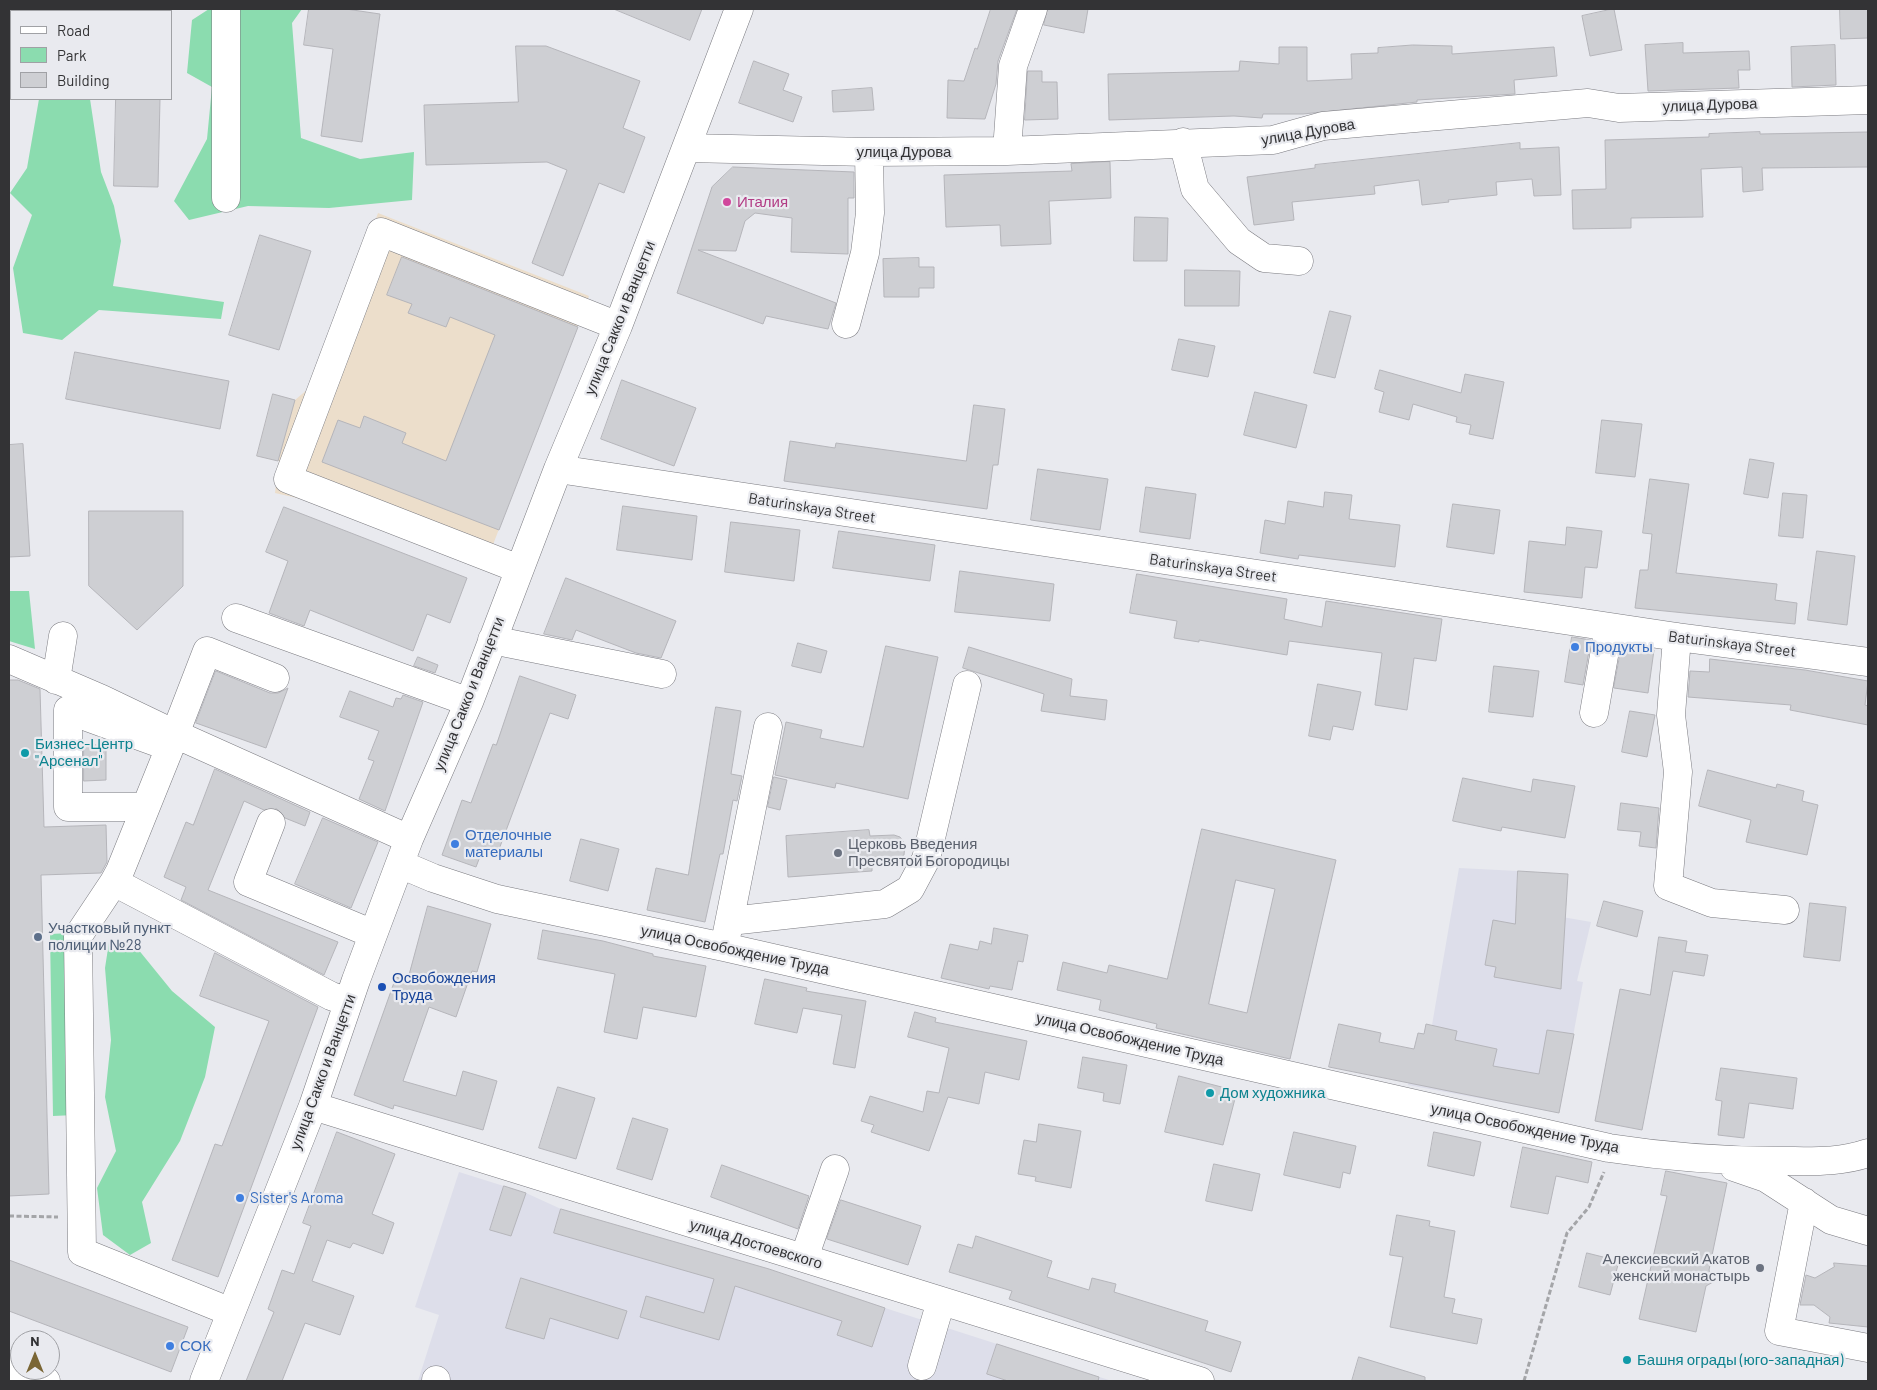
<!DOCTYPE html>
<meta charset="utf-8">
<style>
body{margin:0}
#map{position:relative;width:1877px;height:1390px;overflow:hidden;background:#e9eaef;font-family:Barlow,sans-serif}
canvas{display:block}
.frame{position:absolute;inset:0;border:10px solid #333335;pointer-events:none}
.legend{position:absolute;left:10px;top:10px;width:162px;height:90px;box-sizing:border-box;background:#e9eaef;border:1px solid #a0a1a5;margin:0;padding:6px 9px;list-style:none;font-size:15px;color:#333335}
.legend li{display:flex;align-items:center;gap:10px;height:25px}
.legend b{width:25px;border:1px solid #a0a1a5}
.north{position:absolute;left:10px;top:1330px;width:50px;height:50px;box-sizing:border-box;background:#e9eaef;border:1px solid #a0a1a5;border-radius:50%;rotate:0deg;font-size:14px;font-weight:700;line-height:20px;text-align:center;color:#333335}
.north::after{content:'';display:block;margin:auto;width:18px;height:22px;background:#7a6635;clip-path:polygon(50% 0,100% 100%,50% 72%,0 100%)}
</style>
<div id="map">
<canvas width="1877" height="1390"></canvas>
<div class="frame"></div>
<ul class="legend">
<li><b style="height:6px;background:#fff"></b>Road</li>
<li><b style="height:14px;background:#8bdcaf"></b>Park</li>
<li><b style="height:14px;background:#cecfd3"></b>Building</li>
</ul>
<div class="north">N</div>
</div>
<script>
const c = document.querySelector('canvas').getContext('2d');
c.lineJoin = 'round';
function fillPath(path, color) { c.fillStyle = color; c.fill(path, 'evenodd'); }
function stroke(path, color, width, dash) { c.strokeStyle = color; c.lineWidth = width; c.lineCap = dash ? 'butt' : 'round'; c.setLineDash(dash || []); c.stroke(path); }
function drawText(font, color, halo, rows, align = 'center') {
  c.font = font + ' Barlow,sans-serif'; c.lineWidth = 4.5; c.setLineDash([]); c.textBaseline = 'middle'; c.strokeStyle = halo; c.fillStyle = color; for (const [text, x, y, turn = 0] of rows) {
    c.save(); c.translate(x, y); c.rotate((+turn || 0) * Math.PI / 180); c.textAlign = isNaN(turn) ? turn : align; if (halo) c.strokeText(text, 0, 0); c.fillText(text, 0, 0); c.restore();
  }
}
const built = new Path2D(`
 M1459 868 1518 871 1516 909 1591 922 1577 981 1583 982 1559 1113 1408 1085 1418 1033 1424 1034 1432 1025Z
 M459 1172 526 1193 561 1209 742 1262 1112 1381H418L439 1315 415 1307Z`);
const education = new Path2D(`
 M378 213 589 296 489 555 324 504 275 493 279 461 257 456 273 394 295 400 315 383Z`);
const green = new Path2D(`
 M209 9H302L292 23 301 138 360 159 414 152 412 200 329 208 248 206 189 220 174 201 207 139 212 87 187 73 192 20Z
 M39 99H90L101 172 114 206 121 241 113 286 224 302 221 319 99 310 62 340 23 333 13 268 32 215 10 193 27 168Z
 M9 591H29L35 649 9 641Z
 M72 933 75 1115 53 1116 50 934Z
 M109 942 133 943 172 991 215 1027 205 1077 180 1141 142 1202 151 1243 130 1255 103 1235 97 1188 116 1151 105 1097 111 1040 105 968Z`);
const building = new Path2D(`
 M309 9H346L380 14 362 142 321 136 333 49 304 45Z
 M614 9H702L690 40Z
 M991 9H1017L998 61 996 84 985 119 947 118 948 80 964 81 975 48 977 49Z
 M1048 9H1088L1084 33 1044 25Z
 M1614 9 1622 50 1590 56 1582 16Z
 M1840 9H1868V38L1841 39Z
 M1683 43V53L1749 51 1750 70H1738L1739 88 1648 91 1645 45Z
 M1413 45 1452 46V54L1554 47 1557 76 1514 80 1515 94 1417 100V102L1303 114H1263L1262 118 1234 116 1109 120 1108 74 1239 71 1240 61 1279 64V47H1307V81L1352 79 1351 54 1378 53V48Z
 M1835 45 1836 85 1792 87 1791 47Z
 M516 46H546L640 81 623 128 645 137 624 193 599 183 563 276 532 263 567 170 547 162 426 165 424 105 518 102Z
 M754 61 789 74 783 90 802 97 793 122 739 103Z
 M1028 71H1042V82H1057L1058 119 1025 120Z
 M872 88 874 110 833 112 832 91Z
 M116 99H160L158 187 114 186Z
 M1760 132V134L1868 132V167L1762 168 1763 190 1743 192 1742 167 1701 169 1703 217 1631 218V228L1573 229 1572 190 1606 189 1605 140 1709 137V134Z
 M1520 143V149L1559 147 1561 195 1534 196 1532 179 1496 182 1497 195 1448 200 1449 202 1422 205 1419 180 1374 186 1375 194 1292 202 1294 220 1254 225 1247 177 1315 168V165Z
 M1110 162 1111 198 1049 201 1051 244 1001 246 1000 225 946 227 944 175 1072 171 1071 164Z
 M733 167 854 172V198H848V254L791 252 792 218 755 213 745 221 736 251 698 250 836 303 828 329 766 316 763 324 677 293 712 187Z
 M1135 217 1168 218 1167 261H1134Z
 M260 235 311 251 279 350 229 335Z
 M402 257 578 327 499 530 322 462 338 420 360 428 364 416 406 433 402 443 446 461 495 335 450 317 446 327 408 313 412 304 387 295Z
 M919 258V267H934V288H919V297H884L883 259Z
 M1185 270 1240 271 1239 306H1185Z
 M1330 311 1351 316 1335 378 1314 373Z
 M1179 339 1215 346 1208 377 1172 370Z
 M75 352 229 381 220 429 66 399Z
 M1380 370 1461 393 1465 374 1504 382 1493 439 1469 434 1471 425 1456 422 1457 417 1413 404 1409 420 1379 412 1384 392 1375 389Z
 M622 380 696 408 674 466 601 439Z
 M1255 392 1307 405 1296 448 1244 435Z
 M273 394 295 400 278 461 257 456Z
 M974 405 1005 409 998 465H993L987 509 784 481 790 441 835 448 836 443 966 461Z
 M1602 420 1642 424 1635 477 1596 473Z
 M23 444 30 556 9 557V445Z
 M1750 459 1774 463 1768 498 1744 494Z
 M1038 469 1108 479 1100 530 1031 520Z
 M1650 479 1689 484 1676 573 1777 584 1775 600 1797 603 1795 624 1635 608 1640 570H1648L1652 534 1643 533Z
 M1146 487 1196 494 1190 539 1140 532Z
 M1325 492 1352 495 1349 519 1400 525 1395 567 1299 555 1298 559 1260 553 1265 520 1285 524 1288 501 1323 507Z
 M1783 493 1807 495 1803 538 1779 536Z
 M1453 504 1500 510 1494 554 1447 547Z
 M623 506 697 516 692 560 617 550Z
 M284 507 467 578 450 623 427 614 413 651 310 610 304 626 269 613 288 561 266 552Z
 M89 511H183V586L137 630 89 586Z
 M731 522 800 530 794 581 725 572Z
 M1567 527 1602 531 1597 568 1585 567 1582 598 1524 592 1529 541 1565 545Z
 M839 531 935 545 930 581 833 568Z
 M1817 551 1855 556 1847 625 1808 620Z
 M960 571 1054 584 1050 621 955 612Z
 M1137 574 1287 599 1284 619 1322 627 1326 601 1442 619 1436 661 1414 658 1407 710 1375 705 1382 653 1289 641 1287 655 1199 640V642L1174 638 1177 621 1130 613Z
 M566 578 676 621 661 658 636 653 576 630 572 640 544 634Z
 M1572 637 1591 640 1583 685 1565 682Z
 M798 643 827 651 821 673 792 666Z
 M1622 645 1654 650 1648 693 1614 688Z
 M886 646 938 657 908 799 836 783 835 788 775 775 786 722 822 730 820 738 863 747Z
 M969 647 1072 679 1070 696 1107 700 1105 720 1041 711 1044 694 963 668Z
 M418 657 438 665 435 673 414 666Z
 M1710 659 1805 670 1868 681 1865 705 1868 706V725L1790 710 1791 705 1688 697 1690 671 1709 672Z
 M1494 666 1539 671 1533 717 1489 712Z
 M216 671 270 693H278L288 688 266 748 196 723Z
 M520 676 576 695 568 719 550 713 498 852 484 846 476 867 442 855 462 800 471 803 493 744 496 745Z
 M9 680H18L40 689 44 827 106 825 107 862 101 873 41 875 49 1194 9 1196Z
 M1318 684 1361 692 1353 730 1333 726 1330 740 1309 736Z
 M350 691 393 707 396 698 401 699 403 695 423 702 385 811 359 799 374 761 368 759 379 731 340 717Z
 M716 707 741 711 731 774 742 776 737 801 733 800 723 854H720L705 922 647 910 656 868 688 875Z
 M1630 711 1655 715 1647 757 1622 752Z
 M84 745H106V780L84 781Z
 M215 769 310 812 305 826 285 818 277 809 264 810 244 801 208 890 338 942 324 975 181 900 186 887 164 877 186 822 193 825Z
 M1708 770 1776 788 1777 784 1804 791 1802 801 1818 805 1807 855 1746 842 1751 820 1699 806Z
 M774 777 787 780 780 810 768 807Z
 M1463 778 1531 792 1533 779 1575 786 1565 838 1502 827 1501 831 1453 821Z
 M1621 803 1659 808 1656 848 1639 846 1641 832 1618 830Z
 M323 818 378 842 351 908 295 884Z
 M1202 829 1336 860 1290 1059 1156 1028 1157 1024 1099 1010 1101 1000 1057 990 1063 962 1107 973 1109 965 1167 979ZM1236 880 1275 889 1247 1013 1209 1004Z
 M869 830 870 836 894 835 900 837 905 844 904 855 893 862 872 863V871L788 877 786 836Z
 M581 839 619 849 608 891 570 881Z
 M1518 871 1568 874 1561 989 1494 977 1496 967 1485 965 1493 920 1515 924Z
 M1604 901 1643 911 1637 937 1597 926Z
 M1810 903 1846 907 1840 961 1804 957Z
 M428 906 491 924 477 972 472 971 456 1017 429 1007 403 1081 456 1096 463 1071 497 1081 483 1130 394 1105 393 1109 354 1095 396 977 407 981Z
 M994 928 1028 935 1023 962 1018 961 1012 990 990 986 989 989 941 978 950 944 978 950 980 941 991 944Z
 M543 930 603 941 653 954V956L706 966 696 1017 643 1007 637 1039 604 1032 615 974 538 959Z
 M1659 937 1687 941 1685 952 1708 955 1704 976 1673 971 1642 1130 1595 1121 1620 989 1650 995Z
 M215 953 318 1007 218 1277 172 1260 215 1144 222 1146 269 1021 200 996Z
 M765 979 807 988 806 991 866 1001 855 1068 833 1064 842 1015 803 1008 797 1033 755 1024Z
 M915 1012 936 1018 935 1022 1027 1041 1019 1080 985 1072 979 1104 948 1097 929 1151 871 1132 874 1125 861 1121 870 1096 923 1112 927 1091 939 1093 949 1048 908 1037Z
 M1339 1024 1381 1033 1379 1042 1414 1049 1418 1033 1424 1034 1426 1024 1457 1031 1455 1040 1497 1049 1493 1066 1539 1074 1547 1030 1574 1034 1559 1113 1329 1067Z
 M1083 1057 1127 1065 1120 1104 1103 1101 1104 1093 1078 1088Z
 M1721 1068 1797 1078 1793 1109 1749 1103 1744 1138 1718 1135 1722 1101 1716 1100Z
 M1179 1076 1237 1091 1223 1145 1165 1132Z
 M558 1087 595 1098 576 1159 539 1148Z
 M633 1118 668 1129 652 1180 617 1169Z
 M1039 1124 1081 1131 1071 1188 1035 1181 1036 1177 1018 1174 1024 1140 1036 1142Z
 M337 1132 395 1154 372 1214 394 1223 383 1254 353 1243 350 1248 327 1240 312 1281 354 1296 340 1335 305 1323 282 1381H246L274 1312 268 1309 282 1270 294 1274 311 1226 303 1223Z
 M1294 1132 1356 1146 1350 1174 1343 1172 1340 1188 1284 1175Z
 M1434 1132 1481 1142 1474 1176 1428 1166Z
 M1523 1147 1592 1162 1588 1183 1556 1176 1548 1214 1511 1207Z
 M1214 1164 1260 1174 1252 1211 1206 1201Z
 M722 1165 809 1196 798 1229 711 1197Z
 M1666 1171 1727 1183 1709 1270 1713 1282 1706 1286 1696 1332 1639 1319 1667 1196 1661 1195Z
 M504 1186 526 1193 511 1236 490 1230Z
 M841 1200 921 1226 908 1265 827 1239Z
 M561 1209 769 1269 885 1308 872 1347 837 1335 842 1321 735 1286 719 1340 640 1317 646 1296 704 1313 714 1279 554 1233Z
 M1397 1215 1430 1221 1429 1226 1455 1231 1444 1297 1455 1299 1452 1313 1482 1319 1477 1344 1390 1327 1403 1257 1390 1255Z
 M976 1236 1052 1261 1047 1277 1089 1290 1092 1278 1116 1284 1114 1292 1208 1321 1205 1331 1241 1342 1231 1372 1009 1299 1012 1291 949 1272 958 1244 972 1248Z
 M1587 1253 1619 1261 1610 1295 1579 1287Z
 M9 1260 188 1327 171 1372 9 1311Z
 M1834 1263 1868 1266V1327L1829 1323 1830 1317 1814 1305H1800L1806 1275 1815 1278 1834 1267Z
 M521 1278 627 1311 618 1339 550 1318 544 1339 506 1328Z
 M997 1344 1099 1377 1098 1381H1008L987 1374Z
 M1359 1357 1425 1377V1381H1352Z`);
const path = new Path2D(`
 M9 1216 58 1217
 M1524 1381 1567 1233 1589 1207 1604 1172`);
const minor = new Path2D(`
 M28 9 29 11
 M9 85 11 83
 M1183 142 1195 189 1239 241 1264 258 1299 261
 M686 148 869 152 1007 151 1273 140 1323 126 1588 103 1619 108 1868 100
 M1007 151 1013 66 1033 9
 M226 198V9
 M846 324 865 253 870 213 869 152
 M558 469 1677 637 1868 662
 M519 569 288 479 381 232 618 326
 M236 618 469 702
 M1677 637 1671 715 1678 772 1668 886 1712 903 1785 910
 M492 640 662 674
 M9 659 102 699 175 734 409 839
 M56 680 63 636
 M1594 713 1609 627
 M175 734 207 651 275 678
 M271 823 248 882 373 934
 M400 864 433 878 497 899 724 947 1609 1148C1667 1157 1723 1161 1781 1161 1813 1161 1838 1163 1868 1153
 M114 882 120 871 170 747 68 710V807H145
 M730 921 885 904 910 889 926 859 967 685
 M726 938 768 727
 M313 1106 1200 1381
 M1734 1167 1766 1178 1831 1220 1868 1231
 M1804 1202 1779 1331 1868 1348
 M804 1258 835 1169
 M231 1312 82 1252 78 936 114 882 331 996 348 1002
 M9 1365 46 1381
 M922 1366 941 1301
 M204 1381 313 1106 356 980 409 839 469 702 558 469 618 326 739 9
 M436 1381V1380`);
const markers = [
 [727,202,5,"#d1479c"],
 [1575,647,5,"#3f7fe0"],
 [25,753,5,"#0f9aa8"],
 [455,844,5,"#3f7fe0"],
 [838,853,5,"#6b7280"],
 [38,937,5,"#5c6f8a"],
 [382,987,5,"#1a4fb4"],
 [1210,1093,5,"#0f9aa8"],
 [240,1198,5,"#3f7fe0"],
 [1760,1268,5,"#6b7280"],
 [170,1346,5,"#3f7fe0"],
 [1627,1360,5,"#0f9aa8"]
];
const streetNames = [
 ["улица Дурова",1710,105,-2],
 ["улица Дурова",1308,132,-10],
 ["улица Дурова",904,152],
 ["улица Сакко и Ванцетти",620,318,-68],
 ["Baturinskaya Street",812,508,9],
 ["Baturinskaya Street",1213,568,8],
 ["Baturinskaya Street",1732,644,7],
 ["улица Сакко и Ванцетти",469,694,-68],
 ["улица Освобождение Труда",735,950,12],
 ["улица Освобождение Труда",1130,1039,13],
 ["улица Сакко и Ванцетти",323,1072,-70],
 ["улица Освобождение Труда",1525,1128,12],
 ["улица Достоевского",756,1244,17]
];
const hotelNames = [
 ["Италия",737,202]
];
const shopNames = [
 ["Продукты",1585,647],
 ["Отделочные",465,835],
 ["материалы",465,852],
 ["Sister's Aroma",250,1198],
 ["СОК",180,1346]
];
const cultureNames = [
 ["Бизнес-Центр",35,744],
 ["\"Арсенал\"",35,761],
 ["Дом художника",1220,1093],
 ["Башня ограды (юго-западная)",1637,1360]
];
const worshipNames = [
 ["Церковь Введения",848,844],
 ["Пресвятой Богородицы",848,861],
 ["Алексиевский Акатов",1750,1259,"right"],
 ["женский монастырь",1750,1276,"right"]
];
const serviceNames = [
 ["Участковый пункт",48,928],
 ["полиции №28",48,945]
];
const transitNames = [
 ["Освобождения",392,978],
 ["Труда",392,995]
];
fillPath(built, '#dddeea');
fillPath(education, '#ecdecb');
fillPath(green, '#8bdcaf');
fillPath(building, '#cecfd3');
stroke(building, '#b5b5ba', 1);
stroke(minor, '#7b7b80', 29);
stroke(path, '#a4a5a8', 3, [5, 2.5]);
stroke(minor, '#fff', 28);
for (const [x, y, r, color] of markers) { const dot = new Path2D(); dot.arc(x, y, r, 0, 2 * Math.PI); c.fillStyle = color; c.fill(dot); stroke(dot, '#e9eaef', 2); }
drawText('15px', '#333335', '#e9eaef', streetNames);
drawText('15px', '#b23c85', '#e9eaef', hotelNames, 'left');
drawText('15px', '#366cbe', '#e9eaef', shopNames, 'left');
drawText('15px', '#0d838f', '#e9eaef', cultureNames, 'left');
drawText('15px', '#5b616d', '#e9eaef', worshipNames, 'left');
drawText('15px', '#4e5e75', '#e9eaef', serviceNames, 'left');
drawText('15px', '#164399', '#e9eaef', transitNames, 'left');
</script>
